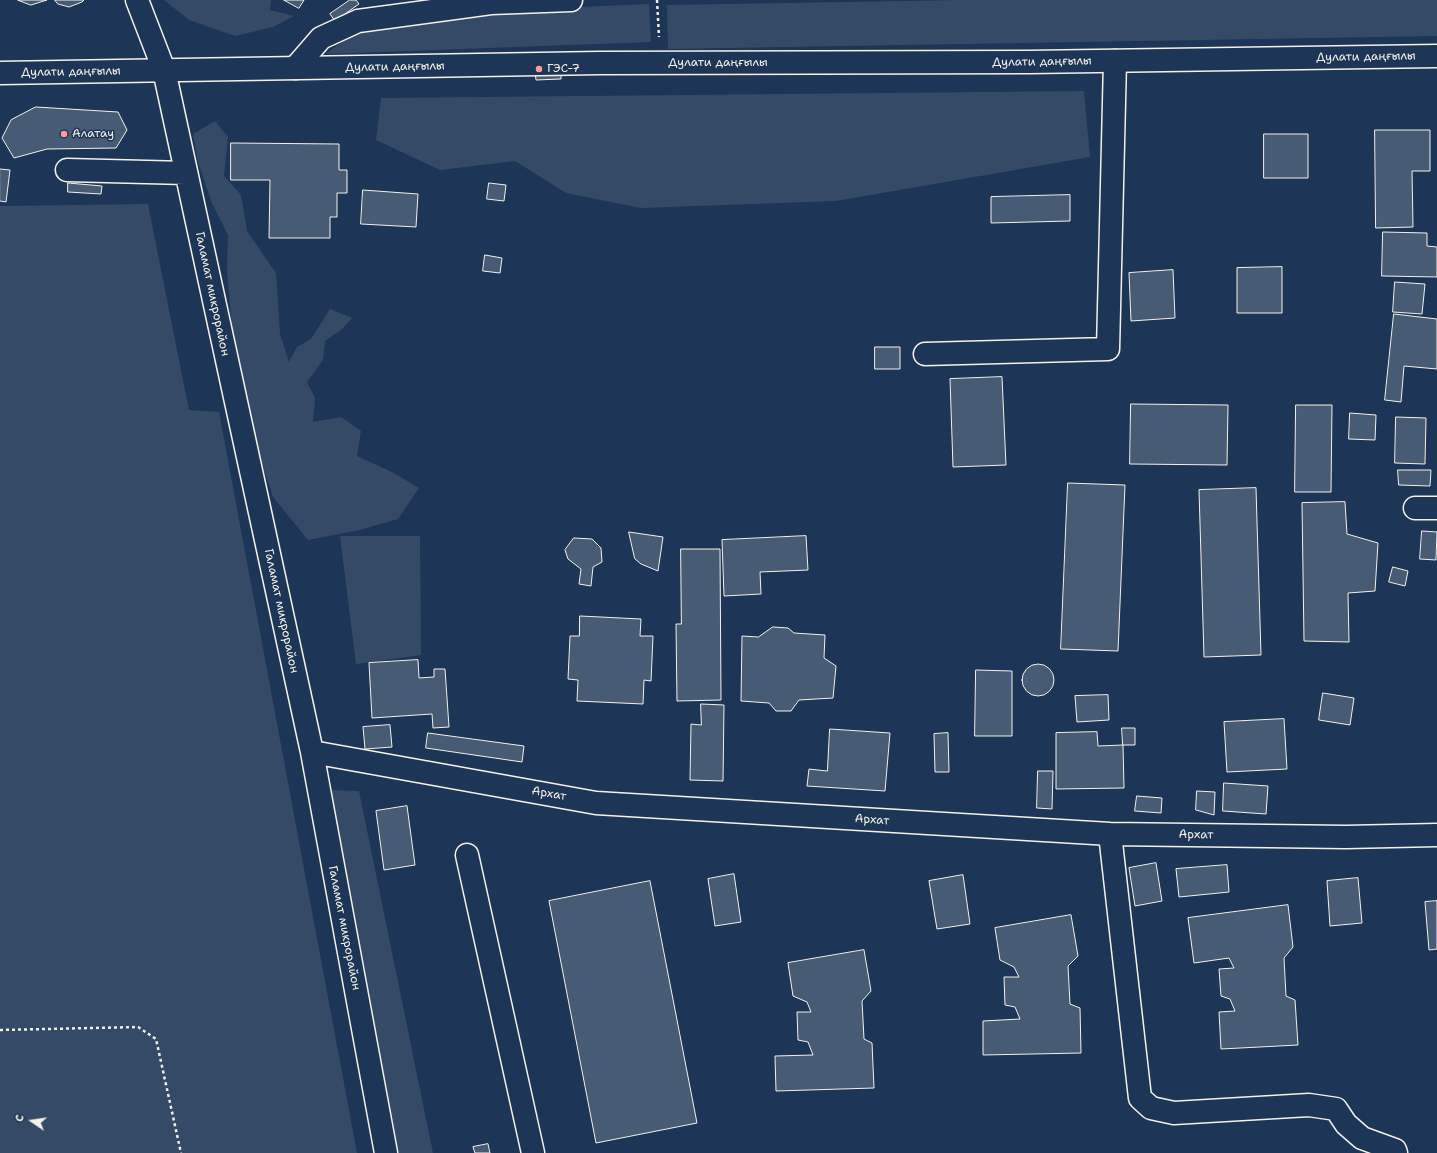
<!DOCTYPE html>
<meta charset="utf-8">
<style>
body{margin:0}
#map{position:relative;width:1437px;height:1153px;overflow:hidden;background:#1d3557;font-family:"Shantell Sans",sans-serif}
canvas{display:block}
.north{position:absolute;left:12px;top:1101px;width:40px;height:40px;-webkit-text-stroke:3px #1d3557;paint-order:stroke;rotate:283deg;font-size:11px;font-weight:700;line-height:16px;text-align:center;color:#f4f1e8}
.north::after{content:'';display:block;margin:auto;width:14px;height:18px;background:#f4f1e8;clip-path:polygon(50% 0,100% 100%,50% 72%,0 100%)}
</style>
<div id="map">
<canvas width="1437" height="1153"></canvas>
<div class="north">С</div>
</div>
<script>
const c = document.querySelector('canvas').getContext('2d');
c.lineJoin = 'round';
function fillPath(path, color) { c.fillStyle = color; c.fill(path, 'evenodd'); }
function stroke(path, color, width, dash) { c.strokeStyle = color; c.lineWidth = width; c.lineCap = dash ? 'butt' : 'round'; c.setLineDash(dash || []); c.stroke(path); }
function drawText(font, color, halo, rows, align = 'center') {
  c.font = font + ' "Shantell Sans",sans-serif'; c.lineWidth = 3; c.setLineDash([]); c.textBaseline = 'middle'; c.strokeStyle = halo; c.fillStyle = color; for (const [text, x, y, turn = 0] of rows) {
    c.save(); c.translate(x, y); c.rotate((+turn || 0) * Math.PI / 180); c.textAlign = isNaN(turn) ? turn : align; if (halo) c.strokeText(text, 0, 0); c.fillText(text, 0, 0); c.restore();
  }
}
const green = new Path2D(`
 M164 0H271L270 10 294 16 273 27 235 36 189 20Z
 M962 0H1437V36L668 49 667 5Z
 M649 4 651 42 326 54 351 35 393 26 485 11Z
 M1084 91 1090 157 836 201 641 208 566 193 515 161 440 170 376 140 381 98Z
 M215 121 228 137 224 176 241 195 247 231 276 273 280 334 289 362 297 347 311 339 330 309 352 318 341 330 325 341 323 360 307 382 315 398 313 422 341 417 361 431 357 456 394 473 419 488 398 519 360 530 308 540 273 497 251 430 232 327 227 270 228 235 211 201 198 162 193 134Z
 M148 204 189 410 219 412 357 1153H0V206Z
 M340 536H420L421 655 356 664Z
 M329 790 359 791 433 1153H396Z`);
const building = new Path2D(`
 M18 0H47L31 5Z
 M55 0H84L82 2 69 7 58 4Z
 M284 0H304L299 8Z
 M350 0H356L359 4 335 21 330 14Z
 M561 70V79L536 80 535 72Z
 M36 107 118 112 127 130 116 148 47 149 14 158 2 138 11 120Z
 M1375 130H1430V171H1412L1413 227 1376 228Z
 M1264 134H1308V178H1264Z
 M231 143 339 144V170H347V193H337V217H330V238H269L270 180H231Z
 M0 169 10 170 6 202 0 201Z
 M68 183 102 186 101 194 68 192Z
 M489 183 506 185 504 201 487 199Z
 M363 190 418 194 416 227 361 224Z
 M1070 195V221L991 223V197Z
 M1383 232 1427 233V246L1437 247V277L1382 276Z
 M485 255 502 258 500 273 483 271Z
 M1282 267V313H1237V268Z
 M1173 270 1175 318 1131 321 1129 273Z
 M1395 282 1425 284 1422 314 1393 312Z
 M1394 314 1437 319V369L1404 366 1401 402 1385 400Z
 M875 347H900V369H875Z
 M1002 377 1006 465 953 467 950 379Z
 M1131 404 1228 405 1227 465 1130 464Z
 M1296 405H1332L1331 492H1295Z
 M1350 413 1376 415 1375 440 1349 439Z
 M1396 417 1426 418 1425 464 1395 463Z
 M1398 470H1431L1430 486 1399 485Z
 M1068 483 1125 485 1118 651 1061 649Z
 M1256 488 1261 655 1204 657 1199 490Z
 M1345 502 1347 534 1378 543 1375 591 1348 593 1349 642 1304 641 1302 503Z
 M1422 531 1437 532 1436 560 1420 559Z
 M629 532 663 537 658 571 641 564 635 559Z
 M806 536 808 570 760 572 761 594 724 596 722 540Z
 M574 538 592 539 601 548 602 562 593 567 591 586 579 584 581 569 568 559 565 550Z
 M681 549H720L721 700 677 701 676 624H681Z
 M1393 567 1408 571 1405 586 1389 582Z
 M580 616 641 619 640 636H653L651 681 644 680 643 704 577 701 578 680 568 679 570 636H579Z
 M773 627 788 628 794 633 825 635 824 658 836 666 833 698 799 700 791 711H776L769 703 741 701 742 636 758 637Z
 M418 660 419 678 434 677V669H445L449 727 433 728 432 714 372 718 369 663Z
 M1022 680a16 16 0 1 1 32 0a16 16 0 1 1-32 0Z
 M976 670 1012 671V736H975Z
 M1323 693 1354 698 1350 725 1319 720Z
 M1108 695 1109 720 1077 722 1075 696Z
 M701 704 724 705 723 781 690 780 691 724 701 725Z
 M1284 719 1287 769 1227 772 1224 722Z
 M390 725 392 747 365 749 363 727Z
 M1122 728H1135V745H1123Z
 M830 729 890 733 885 791 807 786 809 769 827 771Z
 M1097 732 1098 746 1123 745 1124 788 1056 789V733Z
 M428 733 524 746 522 762 426 748Z
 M948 733 949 772H935L934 734Z
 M1038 771H1053L1052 809 1037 808Z
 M1224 783 1268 786 1266 814 1223 811Z
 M1197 791 1215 792 1214 815 1196 810Z
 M1137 796 1162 798 1161 813 1135 811Z
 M407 806 415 865 384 870 376 811Z
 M1156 863 1162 901 1135 906 1129 868Z
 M1227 865 1229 892 1179 897 1176 869Z
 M734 874 741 922 715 926 708 879Z
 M963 875 970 924 937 929 929 881Z
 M1358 878 1362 923 1330 926 1327 881Z
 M650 881 697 1123 596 1143 549 901Z
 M1437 901V949L1429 950 1425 902Z
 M1288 905 1293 947 1284 958 1286 996 1295 1000 1298 1045 1221 1049 1219 1012 1235 1011 1230 999 1221 996 1219 969 1234 968 1229 958 1194 963 1188 918Z
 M1071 915 1078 956 1068 966 1070 1004 1080 1008 1081 1053 983 1055V1021L1020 1019 1015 1007 1005 1005 1004 977H1019L1014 967 1000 960 995 928Z
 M864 950 871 991 862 1001 864 1039 872 1043 874 1088 776 1091 775 1056 813 1055 808 1042 798 1040 797 1012H811L807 1002 793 996 788 963Z
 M488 1144 490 1153H475L473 1147Z`);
const path = new Path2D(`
 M657 0 659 37
 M0 1030 138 1027 156 1039 181 1153`);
const minor = new Path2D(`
 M137 0 164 70 312 752 386 1153
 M295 68 321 38 358 21 491 3 571 0
 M67 170 186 173
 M925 354 1108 349 1115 61
 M1415 508H1437
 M312 752 596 803 1110 834 1346 837 1437 835
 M1110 834 1140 1098 1151 1108 1174 1113 1309 1105 1336 1109 1346 1124 1362 1138 1395 1150 1396 1153
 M467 855 533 1153`);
const major = new Path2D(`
 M0 73 599 63 1029 62 1437 56`);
const markers = [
 [539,69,4,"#ff9aa2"],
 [64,134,4,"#ff9aa2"]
];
const streetNames = [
 ["Дулати даңғылы",1366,57,-1],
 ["Дулати даңғылы",1042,62,-1],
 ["Дулати даңғылы",718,63],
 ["Дулати даңғылы",395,67,-1],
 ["Дулати даңғылы",71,72,-1],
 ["Галамат микрорайон",212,294,78],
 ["Галамат микрорайон",281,611,78],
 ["Архат",549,794,10],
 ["Архат",872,820,4],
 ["Архат",1196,835,1],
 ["Галамат микрорайон",344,928,79]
];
const poiNames = [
 ["ГЭС-7",547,69],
 ["Алатау",72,134]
];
fillPath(green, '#354a67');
fillPath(building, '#485b74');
stroke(building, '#f4f1e8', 1);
stroke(minor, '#f4f1e8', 25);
stroke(major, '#f4f1e8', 25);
stroke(path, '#f4f1e8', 2.5, [3, 3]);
stroke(minor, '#1d3557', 22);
stroke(major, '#1d3557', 22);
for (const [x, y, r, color] of markers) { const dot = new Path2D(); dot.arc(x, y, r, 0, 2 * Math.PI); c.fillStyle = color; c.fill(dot); stroke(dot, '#1d3557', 1.5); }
drawText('12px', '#f4f1e8', '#1d3557', streetNames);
drawText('12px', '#f4f1e8', '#1d3557', poiNames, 'left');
</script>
